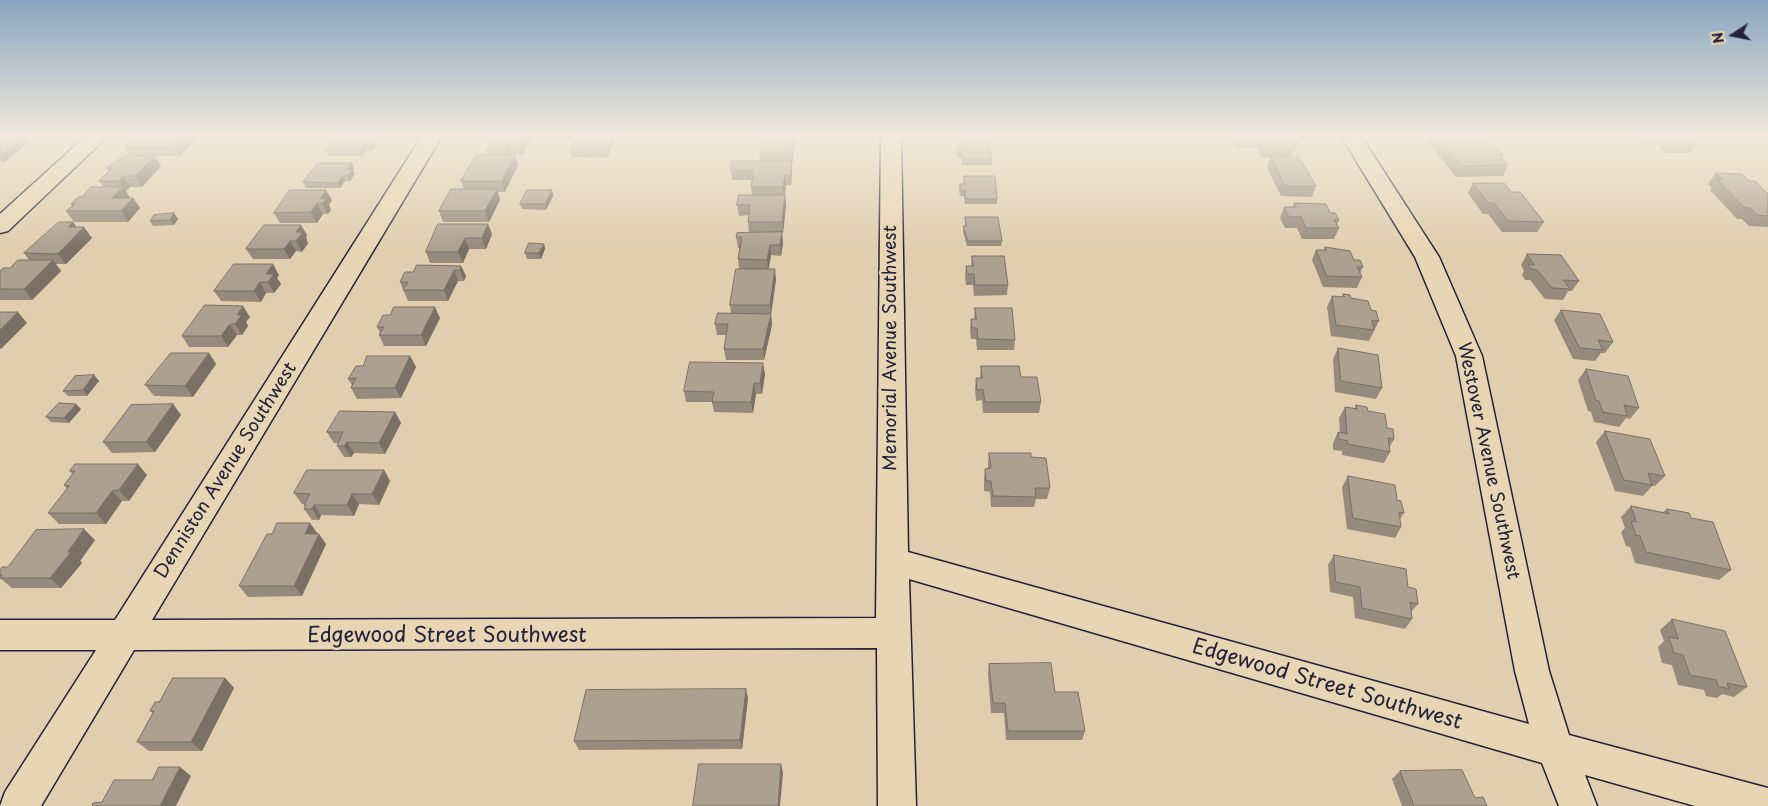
<!DOCTYPE html>
<style>
body{margin:0}
#map{position:relative;width:1768px;height:806px;overflow:hidden;background:#e0ceae;font-family:"Playpen Sans",sans-serif}
canvas{display:block}
.north{position:absolute;left:1708px;top:10px;width:50px;height:50px;-webkit-text-stroke:4px #e8d5b3;paint-order:stroke;rotate:259deg;font-size:14px;font-weight:700;line-height:20px;text-align:center;color:#22223b}
.north::after{content:'';display:block;margin:auto;width:18px;height:22px;background:#22223b;clip-path:polygon(50% 0,100% 100%,50% 72%,0 100%)}
</style>
<div id="map">
<canvas width="1768" height="806"></canvas>
<div class="north">N</div>
</div>
<script>
const c = document.querySelector('canvas').getContext('2d');
c.lineJoin = 'round';
function stroke(path, color, width, dash) { c.strokeStyle = color; c.lineWidth = width; c.lineCap = dash ? 'butt' : 'round'; c.setLineDash(dash || []); c.stroke(path); }
function fillPath(path, color) { c.fillStyle = color; c.fill(path, 'evenodd'); }
function drawText(font, color, halo, rows, align = 'center') {
  c.font = font + ' "Playpen Sans",sans-serif'; c.lineWidth = 5; c.setLineDash([]); c.textBaseline = 'middle'; c.strokeStyle = halo; c.fillStyle = color; for (const [text, x, y, turn = 0] of rows) {
    c.save(); c.translate(x, y); c.rotate((+turn || 0) * Math.PI / 180); c.textAlign = isNaN(turn) ? turn : align; if (halo) c.strokeText(text, 0, 0); c.fillText(text, 0, 0); c.restore();
  }
}
const minor = new Path2D(`
 M86 136H108L8 231 0 233V214Z
 M422 136H442L152 620 876 618 881 136H901L908 552 1529 724 1515 671 1456 356 1415 257 1341 136H1361L1439 257 1482 356 1549 671 1569 735 1764 787 1768 788V806H1695L1585 775 1597 806H1559L1542 763 909 579 916 806H878L877 648 134 650 41 806H0L5 792 96 650H0V620H115Z`);
const wall = new Path2D(`
 M0 136 32 139 5 162H0Z
 M130 136H194L196 140 180 156H155L161 166 142 187H130L126 191 130 198H133L140 208 128 222H74L66 211 72 206 71 204 82 197 104 187 99 181 109 171 107 168 130 156 124 146 128 143 126 140Z
 M338 136H374L377 144 372 151H366L362 156H329L327 151Z
 M487 136H532L523 155H515L518 165 505 192H497L500 200 489 222H443L439 211 464 189 461 181 488 155 486 150 489 145 486 138Z
 M1233 136H1295L1298 142 1292 156 1316 186 1312 197 1281 196 1267 167 1270 158H1262L1257 148H1240L1234 146 1232 140Z
 M1426 136H1482L1492 148 1504 155 1502 159 1508 165 1503 176 1456 177 1428 142 1429 139Z
 M1621 136H1690L1698 143 1691 153H1665L1655 144 1627 142Z
 M960 139 992 159V165H962L961 158H957L956 146H960Z
 M614 141 607 158 571 157 570 152Z
 M795 142 792 165V172L791 185H786L785 195 786 205 783 233H782L783 243 781 256 771 255 769 269 776 279 771 315 772 325 764 360H726L724 349 726 335H717L715 324 731 313 730 305 739 269 738 259 740 248H738L736 237 749 233 748 222 749 215 739 216 737 205 752 195 751 187 752 180H732L731 170 760 161V155Z
 M352 163 354 168 353 170 355 174 350 181H345L340 188H306L303 182Z
 M1716 173 1749 181 1768 194V227L1749 226 1742 219H1737L1710 190 1712 188 1708 184Z
 M964 176 997 199V204H965L964 196H960L959 190 960 184H963Z
 M1473 183 1511 192 1544 222 1537 232H1502L1488 214H1483L1468 193Z
 M552 190 553 196 546 210 522 209 520 204Z
 M332 200 329 205 331 210 328 214H323L317 223H280L274 213Z
 M1294 203 1330 213 1339 220 1337 225 1339 228 1334 239H1302L1297 228H1285L1280 218 1284 207H1293Z
 M174 213 178 219 174 225 153 226 150 221Z
 M965 217 1002 241 1001 246H967L963 232V226H965Z
 M488 224 492 234 486 249H469L463 263H430L426 252Z
 M77 227 92 238 66 264H56L61 271 32 300H0V271L10 268 29 260 24 253Z
 M307 235 306 237 308 243 302 252 296 251 290 259H253L246 249Z
 M544 244 545 249 541 259H527L525 253Z
 M1325 247 1363 267 1360 273 1362 277 1357 288 1323 287 1312 260 1316 250H1324Z
 M1527 254 1579 281 1572 291H1568L1563 300 1545 299 1530 280H1525L1522 275 1524 271 1521 265Z
 M972 256 1008 285 1007 295 974 296 973 285H966L965 277 966 266H971Z
 M461 266 466 276 464 281H458L448 301H408L400 282 413 272Z
 M279 275 277 278 281 284 274 293H266L261 302 221 301 214 291Z
 M1343 294 1371 310 1379 321 1369 341 1331 336 1327 307 1332 296 1342 297Z
 M975 308 1015 340 1014 350H977L976 339H971L970 330 971 319H974Z
 M1561 310 1613 342 1605 353H1601L1595 361 1573 359 1554 320Z
 M250 317 246 322 248 326 242 335H237L228 347H189L182 336Z
 M440 318 426 346H384L379 335 380 333 377 327Z
 M1338 348 1382 388 1376 399 1335 392 1333 359Z
 M209 353 216 364 193 397 154 396 145 385Z
 M410 356 416 367 401 398 357 399 351 388 352 385 348 379 363 366Z
 M981 366 1021 377 1041 402 1039 413H983L982 400 976 401 975 389 976 378H980Z
 M1586 369 1639 408 1630 419 1626 418 1619 427 1594 422 1591 412 1588 411 1578 380Z
 M765 374 762 394H756L753 413 714 412 712 402H686L684 391Z
 M94 375 99 381 87 396H68L63 391Z
 M173 404 181 415 155 452 112 453 103 442Z
 M1356 405 1368 411 1387 428 1394 439 1389 448 1390 452 1384 463 1342 455V451L1333 450V443L1338 432 1340 433 1339 418 1345 407 1355 408Z
 M81 409 69 423 51 422 46 417Z
 M395 412 401 423 385 454 354 453 351 457H344L337 446 338 443H334L327 432Z
 M1605 431 1665 476 1655 486H1652L1643 496 1615 491 1596 442Z
 M989 453 1031 457 1050 488 1047 499H1036L1034 507H991L990 492 984 491V479L985 469 988 468V464Z
 M384 470 390 481 379 505 359 504 354 516 321 515 319 520H312L304 509 305 507 304 504H302L294 493Z
 M70 471 147 475 129 501H122L106 524H59L48 513 67 489 64 485 72 474Z
 M1348 476 1397 500 1404 513 1400 519 1401 527 1395 538 1347 529 1342 487Z
 M1631 506 1663 512 1667 509 1691 518 1731 570 1719 580 1635 563 1630 547 1626 546 1621 532 1625 528 1621 517Z
 M272 534H318L326 544 302 596 248 597 239 586Z
 M95 540 80 561 82 563 61 588H12L0 578V571L8 567Z
 M1334 555 1408 587 1418 604 1411 612 1412 619 1405 629 1355 618 1353 597 1330 592 1328 565Z
 M1672 619 1747 687 1734 697 1722 694 1717 698 1706 696 1704 690 1678 685 1672 665 1662 663 1658 647 1664 641 1660 630Z
 M989 664 1085 731 1082 740H1006L1004 713H991L988 674Z
 M225 678 234 688 202 751H149L137 742 153 713 150 711 159 702Z
 M748 698 742 749 579 750 574 741Z
 M1400 771 1475 798 1487 806H1402L1392 779Z`);
const shadedWall = new Path2D(`
 M25 136H30L32 139 5 162 1 157Z
 M184 136H194L196 140 180 156 174 146Z
 M370 136H374L377 144 372 151 369 146V139Z
 M524 136H532L523 155 519 145Z
 M613 136 614 141 607 158 606 152Z
 M794 136H795V142L792 165 791 155Z
 M508 145 512 155 509 160 506 150Z
 M364 146 366 151 362 156 360 151Z
 M515 155 518 165 505 192 502 181Z
 M155 156 161 166 142 187 135 176Z
 M792 161V172L791 185 790 175Z
 M352 163 354 168 353 170 355 174 350 181 348 176 347 169Z
 M785 175 786 185 784 198 783 187Z
 M123 176 130 187 126 191 130 198H112L123 188 119 181Z
 M342 176 345 181 340 188 338 183Z
 M497 189 500 200 489 222 485 211Z
 M326 190 332 200 329 205 331 210 328 214 320 199Z
 M552 190 553 196 546 210 545 204Z
 M785 195 786 205 783 233 782 222Z
 M133 198 140 208 128 222 121 211Z
 M317 203 323 214 317 223 311 212Z
 M174 213 178 219 174 225 170 220Z
 M73 222 80 231 84 227 92 238 66 264 58 254 68 227Z
 M488 224 492 234 486 249 482 238Z
 M301 225 307 235 306 237 308 243 302 252 296 241V232Z
 M782 232 783 243 781 256 780 245Z
 M465 238 469 249 463 263 458 252Z
 M290 241 296 251 290 259 284 249Z
 M544 244 545 249 541 259 539 253Z
 M770 245 771 255 768 270 767 260Z
 M53 260 61 271 32 300 24 289Z
 M273 264 279 275 277 278 281 284 274 293 268 282 266 274Z
 M461 266 466 276 464 281 460 270Z
 M775 269 776 279 771 315 770 305Z
 M454 270 458 281 448 301 444 290Z
 M260 282 266 293 261 302 254 291Z
 M243 306 250 317 246 322 248 326 242 335 235 324 237 315Z
 M435 307 440 318 426 346 421 335Z
 M18 312 27 323 1 349 0 348V330Z
 M771 314 772 325 764 360 763 349Z
 M230 324 237 335 228 347 221 336Z
 M209 353 216 364 193 397 185 386Z
 M410 356 416 367 401 398 395 388Z
 M763 363 765 374 762 394 760 383Z
 M94 375 99 381 87 396 83 390Z
 M754 383 756 394 753 413 751 402Z
 M76 404 81 409 69 423 64 418Z
 M173 404 181 415 155 452 146 442Z
 M395 412 401 423 385 454 379 443Z
 M347 442 354 453 351 457 344 446Z
 M138 464 147 475 129 501 119 490Z
 M384 470 390 481 379 505 372 494Z
 M112 491 122 501 106 524 96 513Z
 M352 494 359 504 354 516 347 505Z
 M314 505 321 515 319 520 312 509Z
 M310 523 318 534H305Z
 M84 529 95 540 80 561 82 563 61 588 50 578Z
 M319 534 326 544 302 596 294 586Z
 M225 678 234 688 202 751 191 742Z
 M746 689 748 698 742 749 740 740Z
 M781 764 783 773 780 806H778Z
 M180 767 191 776 176 806H160Z`);
const building = new Path2D(`
 M0 136H25L1 157Z
 M130 136H184L174 146H124L131 140H126Z
 M338 136H370L369 139 375 138 369 146H364L360 151H327Z
 M487 136H524L519 145H508L506 150H486L492 138H486Z
 M577 136H613L606 152H570Z
 M763 136H794L791 155H760Z
 M1239 136H1295L1298 142 1292 141 1295 148H1285L1287 149 1266 148 1261 138H1243Z
 M1436 136H1482L1492 148H1497L1504 155H1499L1508 165 1462 166Z
 M1665 136H1690L1698 143H1672Z
 M960 139H989L992 159H963L962 152 957 153 956 146H961Z
 M476 155H515L502 181H461Z
 M124 156H155L135 176H123L119 181H99L112 168H107Z
 M1271 156 1299 157 1316 186H1285Z
 M732 161H792L790 175H785L783 187H751L754 170H731Z
 M318 163H352L347 169H353L348 176H342L338 183 303 182Z
 M1716 173 1742 174 1749 181H1755L1768 194V216L1757 215 1750 208H1745L1718 180H1723Z
 M964 176H995L997 199H965V190H960V184H964Z
 M1473 183H1504L1511 192H1520L1544 222 1508 221 1494 203H1489Z
 M91 187H123L112 198H133L121 211H66L75 204H71L78 197H82Z
 M451 189H497L485 211H439Z
 M290 190H326L320 199H326L323 203H317L311 212 274 213Z
 M527 190H552L545 204H520Z
 M739 195H785L782 222H748L750 205H737Z
 M1294 203 1326 204 1330 213H1335L1339 220H1334L1339 228H1306L1301 217H1289L1284 207H1296Z
 M174 213 170 220 150 221 154 215Z
 M965 217H998L1002 241H968L963 226H966Z
 M59 222H73L68 227H84L58 254 24 253Z
 M438 224H488L482 238H465L458 252H426Z
 M264 225H301L296 232H303L296 241H290L284 249H246Z
 M782 232 780 245H770L767 260 738 259 742 237H736L737 233Z
 M529 243 544 244 539 253H525Z
 M1325 247 1350 251 1354 260H1360L1363 267H1357L1362 277 1327 276 1316 250H1326Z
 M1527 254 1561 255 1579 281 1563 280 1570 289 1552 288 1537 270 1531 269 1528 264 1534 265Z
 M972 256H1004L1008 285H975L974 274H967L966 266H973Z
 M18 260H53L24 289H0V271L3 268H10Z
 M234 264H273L266 274H274L268 282H260L254 291H214Z
 M417 265 461 266 460 270H454L444 290H403L408 282H400L405 272H413Z
 M736 269H775L770 305H730Z
 M1343 294 1350 295 1351 298 1368 301 1371 310 1376 311 1379 321 1372 320 1374 330 1336 325 1332 296 1344 297Z
 M205 305 243 306 237 315H242L235 324H230L221 336H182Z
 M394 307H435L421 335H379L384 327H377L383 315H390Z
 M975 308H1012L1015 340 978 339 977 328H972L971 319H976Z
 M1561 310 1600 314 1613 342 1598 340 1603 350 1580 348Z
 M0 312H18L0 330Z
 M718 313 771 314 763 349H724L728 324H715Z
 M1338 348 1378 355 1382 388 1341 381Z
 M171 353H209L185 386 145 385Z
 M367 356H410L395 388H351L356 378 348 379 356 366H363Z
 M690 362 763 363 760 383H754L751 402H712L714 392 684 391Z
 M981 366H1019L1021 377H1037L1041 402H985L983 389 977 390 976 378H982Z
 M1586 369 1628 376 1639 408 1624 405 1627 416 1603 412 1599 401 1596 400Z
 M94 375 83 390 63 391 75 376Z
 M59 403 76 404 64 418 46 417Z
 M173 404 146 442H103L131 405Z
 M1356 405 1367 407 1368 411 1385 414 1387 428 1393 429 1394 439 1388 438 1390 452 1348 444V441L1339 439 1338 432 1347 434 1345 407 1357 409Z
 M340 411 395 412 379 443 347 442 344 446H337L343 432H327Z
 M1605 431 1650 439 1665 476 1648 473 1652 485 1624 480Z
 M989 453H1031V457L1046 458 1050 488H1035L1036 497 993 496 991 481H986L985 469 991 468Z
 M75 464H138L119 490 112 491 96 513H48L69 486 64 485 75 471H70Z
 M307 470H384L372 494H352L347 505H314L312 509H304L306 505H304L310 494 294 493Z
 M1348 476 1395 485 1397 500 1401 501 1404 513 1399 512 1401 527 1353 518Z
 M1631 506 1669 514 1667 509 1689 513 1691 518 1713 522 1731 570 1646 552 1640 536 1636 535 1631 521 1636 522Z
 M277 523H310L305 534H319L294 586H239L267 534H272Z
 M84 529 68 552H71L50 578H0L2 575H0V571L2 567H8L36 530Z
 M1334 555 1406 569 1408 587 1416 589 1418 604 1410 602 1412 619 1362 608 1360 587 1336 582Z
 M1672 619 1725 631 1747 687 1727 683 1729 689 1718 686 1716 680 1690 675 1683 655 1674 653 1669 637 1678 639Z
 M1051 663 1055 692H1078L1085 731H1008L1005 703H993L989 664Z
 M173 678H225L191 742H137L154 711H150L155 702H159Z
 M746 689 740 740 574 741 586 690Z
 M699 764H781L778 806H693Z
 M159 767H180L160 806H92L93 803 102 802 114 780H152Z
 M1462 770 1475 798 1483 797 1487 806H1414L1400 771Z`);
const streetNames = [
 ["Memorial Avenue Southwest",891,348,-90],
 ["Westover Avenue Southwest",1488,461,78],
 ["Denniston Avenue Southwest",226,471,-58]
];
const nearStreetnames = [
 ["Edgewood Street Southwest",447,636],
 ["Edgewood Street Southwest",1327,685,16]
];
stroke(minor, '#22223b', 3);
fillPath(minor, '#e8d5b3');
fillPath(wall, '#968a7c');
fillPath(shadedWall, '#7a7065');
fillPath(building, '#aea090');
stroke(building, '#7a7065', 1);
const sky = c.createLinearGradient(0, 0, 0, 249);
sky.addColorStop(0, '#89a5c0');
sky.addColorStop(0.55, '#f1e9db');
sky.addColorStop(1, '#f1e9db00');
c.fillStyle = sky;
c.fillRect(0, 0, 1768, 249);
drawText('18px', '#22223b', '#e8d5b3', streetNames);
drawText('21px', '#22223b', '#e8d5b3', nearStreetnames);
</script>
